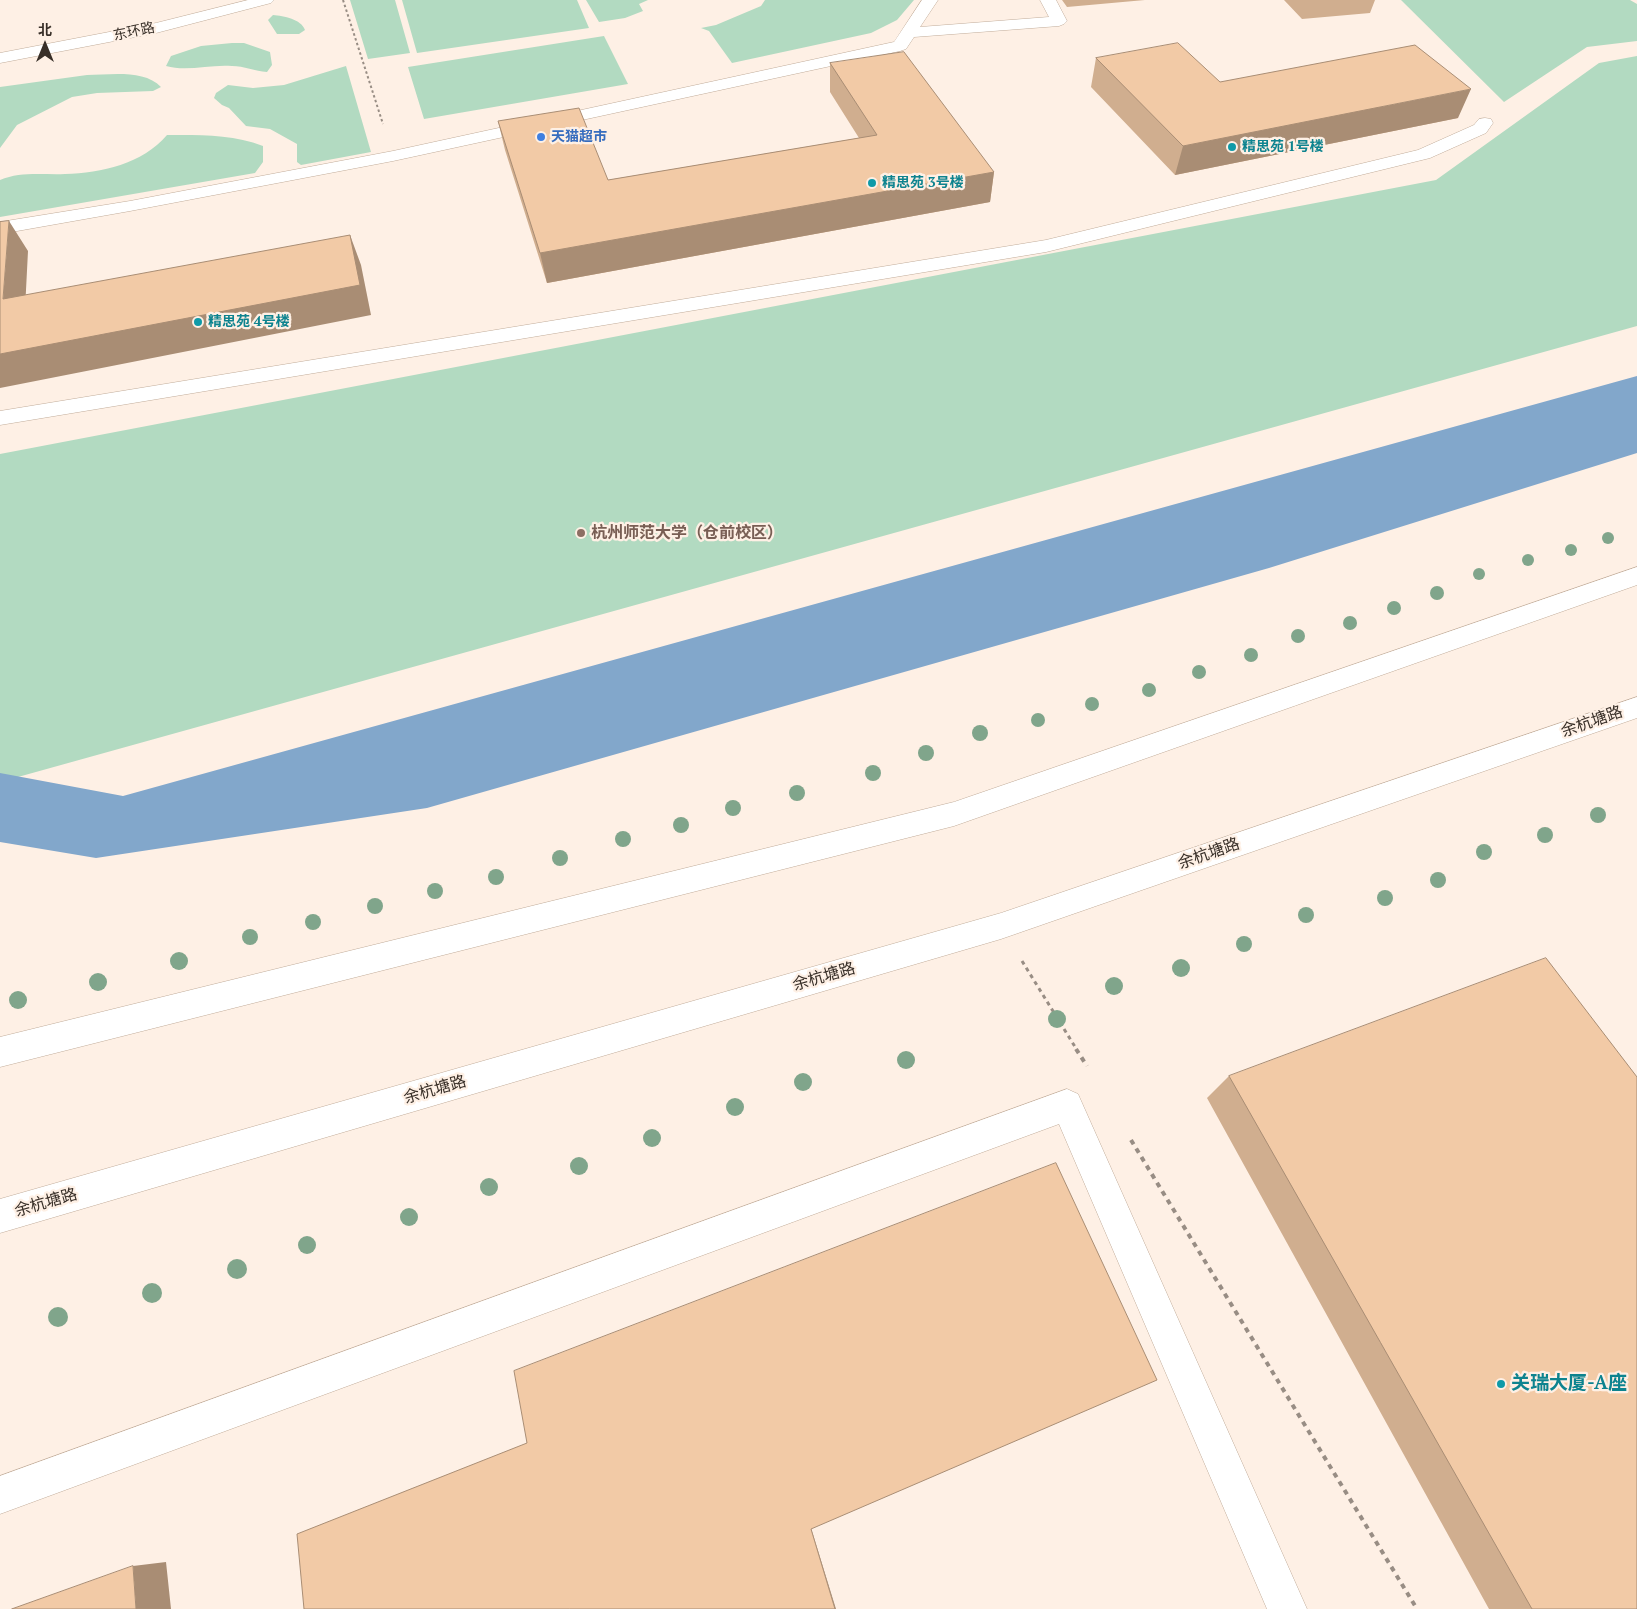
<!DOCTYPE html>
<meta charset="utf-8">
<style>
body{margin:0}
#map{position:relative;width:1637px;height:1609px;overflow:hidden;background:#fef0e5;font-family:"PT Serif","Noto Sans SC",serif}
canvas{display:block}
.north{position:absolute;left:20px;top:20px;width:50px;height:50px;-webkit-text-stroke:4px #fef0e5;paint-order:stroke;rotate:0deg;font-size:14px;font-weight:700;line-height:20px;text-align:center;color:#382f28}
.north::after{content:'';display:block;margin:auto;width:18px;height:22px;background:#382f28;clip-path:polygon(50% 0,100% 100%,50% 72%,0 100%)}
</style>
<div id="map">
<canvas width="1637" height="1609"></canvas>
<div class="north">北</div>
</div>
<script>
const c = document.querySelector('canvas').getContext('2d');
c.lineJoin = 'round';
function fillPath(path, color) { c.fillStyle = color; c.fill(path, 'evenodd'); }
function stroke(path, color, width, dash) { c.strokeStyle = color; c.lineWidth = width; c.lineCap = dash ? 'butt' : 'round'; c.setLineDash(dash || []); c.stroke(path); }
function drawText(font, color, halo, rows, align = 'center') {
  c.font = font + ' "PT Serif","Noto Sans SC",serif'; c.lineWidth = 4.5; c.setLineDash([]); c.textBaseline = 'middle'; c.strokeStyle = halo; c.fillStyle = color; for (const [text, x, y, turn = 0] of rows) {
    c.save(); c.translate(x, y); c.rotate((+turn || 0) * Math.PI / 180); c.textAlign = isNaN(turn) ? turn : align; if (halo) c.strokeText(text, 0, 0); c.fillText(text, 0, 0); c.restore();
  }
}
const green = new Path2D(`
 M350 0H395L410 53 368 59Z
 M402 0H577L589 28 417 53Z
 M586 0H648L639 4 643 11 625 18 599 22Z
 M765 0H914L897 20 871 33 732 63 709 31 701 28 716 25 761 6Z
 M1401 0H1630L1637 4V41L1587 47 1504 102Z
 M273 15C284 16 301 19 305 30L299 34H277L268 20Z
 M604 36 628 84 424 119 408 67Z
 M232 43H244L270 52 272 65 267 72C255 71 244 66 232 66 211 64 187 72 166 66L171 56 201 46Z
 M1637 56V326L0 782V454L1436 180 1599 63Z
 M346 66 371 152 301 165 297 162V144L270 129 246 126 229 108 222 105 214 98 216 93 228 85 253 88 284 85Z
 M87 75C109 75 144 69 161 87L153 91 97 93 72 97 17 125 0 148V87Z
 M167 135C200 135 232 134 263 146V162L255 173 0 217V180C21 171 43 175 65 174 102 173 142 164 167 135Z`);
const water = new Path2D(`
 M1637 376V453L1269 568 427 808 96 858 0 842V773L123 796Z`);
const pathFar2 = new Path2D(`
 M343 0 383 124`);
const pathFar1 = new Path2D(`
 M1022 961 1077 1050`);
const path = new Path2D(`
 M1076 1049 1087 1066
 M1131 1140 1417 1609`);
const minor = new Path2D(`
 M248 0H274L271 3 156 33 0 63V53L156 23Z
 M922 0H938L920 27 1049 17 1040 0H1056L1067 21 1064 24 1059 26 914 37 906 49 900 51 393 161 130 211 0 234V222L130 201 393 151 894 42Z
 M1485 118 1491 119 1493 123 1486 133 1430 158 1046 252 0 425V411L1046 240 1418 150 1474 125 1479 119Z
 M1067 1089 1078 1094 1307 1609H1267L1059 1124 0 1514V1476Z`);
const major = new Path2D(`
 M1637 567V585L954 826 0 1067V1037L954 802Z
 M1637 697V718L1001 939 0 1233V1199L1001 913Z`);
const trees = [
 [1608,538,6],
 [1571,550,6],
 [1528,560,6],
 [1479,574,6],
 [1437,593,7],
 [1394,608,7],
 [1350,623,7],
 [1298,636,7],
 [1251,655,7],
 [1199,672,7],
 [1149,690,7],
 [1092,704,7],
 [1038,720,7],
 [980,733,8],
 [926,753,8],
 [873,773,8],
 [797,793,8],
 [733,808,8],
 [1598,815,8],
 [681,825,8],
 [1545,835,8],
 [623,839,8],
 [1484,852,8],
 [560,858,8],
 [496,877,8],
 [1438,880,8],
 [435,891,8],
 [1385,898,8],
 [375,906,8],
 [1306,915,8],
 [313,922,8],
 [250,937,8],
 [1244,944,8],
 [179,961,9],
 [1181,968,9],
 [98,982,9],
 [1114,986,9],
 [18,1000,9],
 [1057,1019,9],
 [906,1060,9],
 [803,1082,9],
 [735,1107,9],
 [652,1138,9],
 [579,1166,9],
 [489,1187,9],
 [409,1217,9],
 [307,1245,9],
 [237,1269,10],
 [152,1293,10],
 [58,1317,10]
];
const wall = new Path2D(`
 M1062 0H1145L1067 7Z
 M1284 0H1375L1370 13 1302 19Z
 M1096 58 1220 82 1458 118 1175 175 1091 87Z
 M830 63 994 172 990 202 547 283 505 150 498 121 608 180 859 138 830 92Z
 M1229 1076 1637 1609H1489L1207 1098Z`);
const shadedWall = new Path2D(`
 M1471 89 1458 118 1175 175 1183 146Z
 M994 172 990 202 547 283 540 253Z
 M9 221 28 251 24 329 3 299Z
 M350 235 361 265 371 315 0 388V354Z
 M811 1528 836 1609H835L811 1529Z
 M166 1562 171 1609H136L133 1566Z`);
const building = new Path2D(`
 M1178 43 1220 82 1415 45 1471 89 1183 146 1096 58Z
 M904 52 994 172 540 253 498 121 579 108 608 180 877 135 830 63Z
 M9 221 3 299 350 235 360 285 0 354V222Z
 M1546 958 1637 1077V1609H1532L1229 1076Z
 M1056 1163 1157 1380 811 1529 835 1609H304L297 1534 527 1443 514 1371Z
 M133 1566 136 1609H12Z`);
const markers = [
 [541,137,5,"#3f7fe0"],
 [1232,147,5,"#0f9aa8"],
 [872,183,5,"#0f9aa8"],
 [198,322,5,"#0f9aa8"],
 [581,533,5,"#8d6e63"],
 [1501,1384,5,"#0f9aa8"]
];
const farStreetnames = [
 ["东环路",134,32,-12]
];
const farShopnames = [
 ["天猫超市",551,137]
];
const farCulturenames = [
 ["精思苑 1号楼",1242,147],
 ["精思苑 3号楼",882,183],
 ["精思苑 4号楼",208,322]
];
const educationNames = [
 ["杭州师范大学（仓前校区）",591,533]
];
const streetNames = [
 ["余杭塘路",1592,722,-19],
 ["余杭塘路",1209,854,-19],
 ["余杭塘路",824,977,-16],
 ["余杭塘路",435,1090,-16],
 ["余杭塘路",46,1203,-16]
];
const nearCulturenames = [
 ["关瑞大厦-A座",1511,1384]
];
fillPath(green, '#b2dac1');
fillPath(water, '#82a7cb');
stroke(minor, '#c1ac9a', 1);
stroke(major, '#c1ac9a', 1);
stroke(pathFar2, '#988d84', 2, [2.5, 2.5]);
stroke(pathFar1, '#988d84', 3, [4, 4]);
stroke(path, '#988d84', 4, [5, 5]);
fillPath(minor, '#fff');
fillPath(major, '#fff');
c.fillStyle = '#80a58b';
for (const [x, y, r] of trees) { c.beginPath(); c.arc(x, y, r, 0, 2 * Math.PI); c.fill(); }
fillPath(wall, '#d0ae8f');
fillPath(shadedWall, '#a98d74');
fillPath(building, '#f2caa6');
stroke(building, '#a98d74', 1);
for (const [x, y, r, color] of markers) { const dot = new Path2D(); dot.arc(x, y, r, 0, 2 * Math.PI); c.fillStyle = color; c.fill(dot); stroke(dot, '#fef0e5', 2); }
drawText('14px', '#382f28', '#fef0e5', farStreetnames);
drawText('bold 14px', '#366cbe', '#fef0e5', farShopnames, 'left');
drawText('bold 14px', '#0d838f', '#fef0e5', farCulturenames, 'left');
drawText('bold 16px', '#785e54', '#fef0e5', educationNames, 'left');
drawText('16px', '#382f28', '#fef0e5', streetNames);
drawText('bold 19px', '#0d838f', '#fef0e5', nearCulturenames, 'left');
</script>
